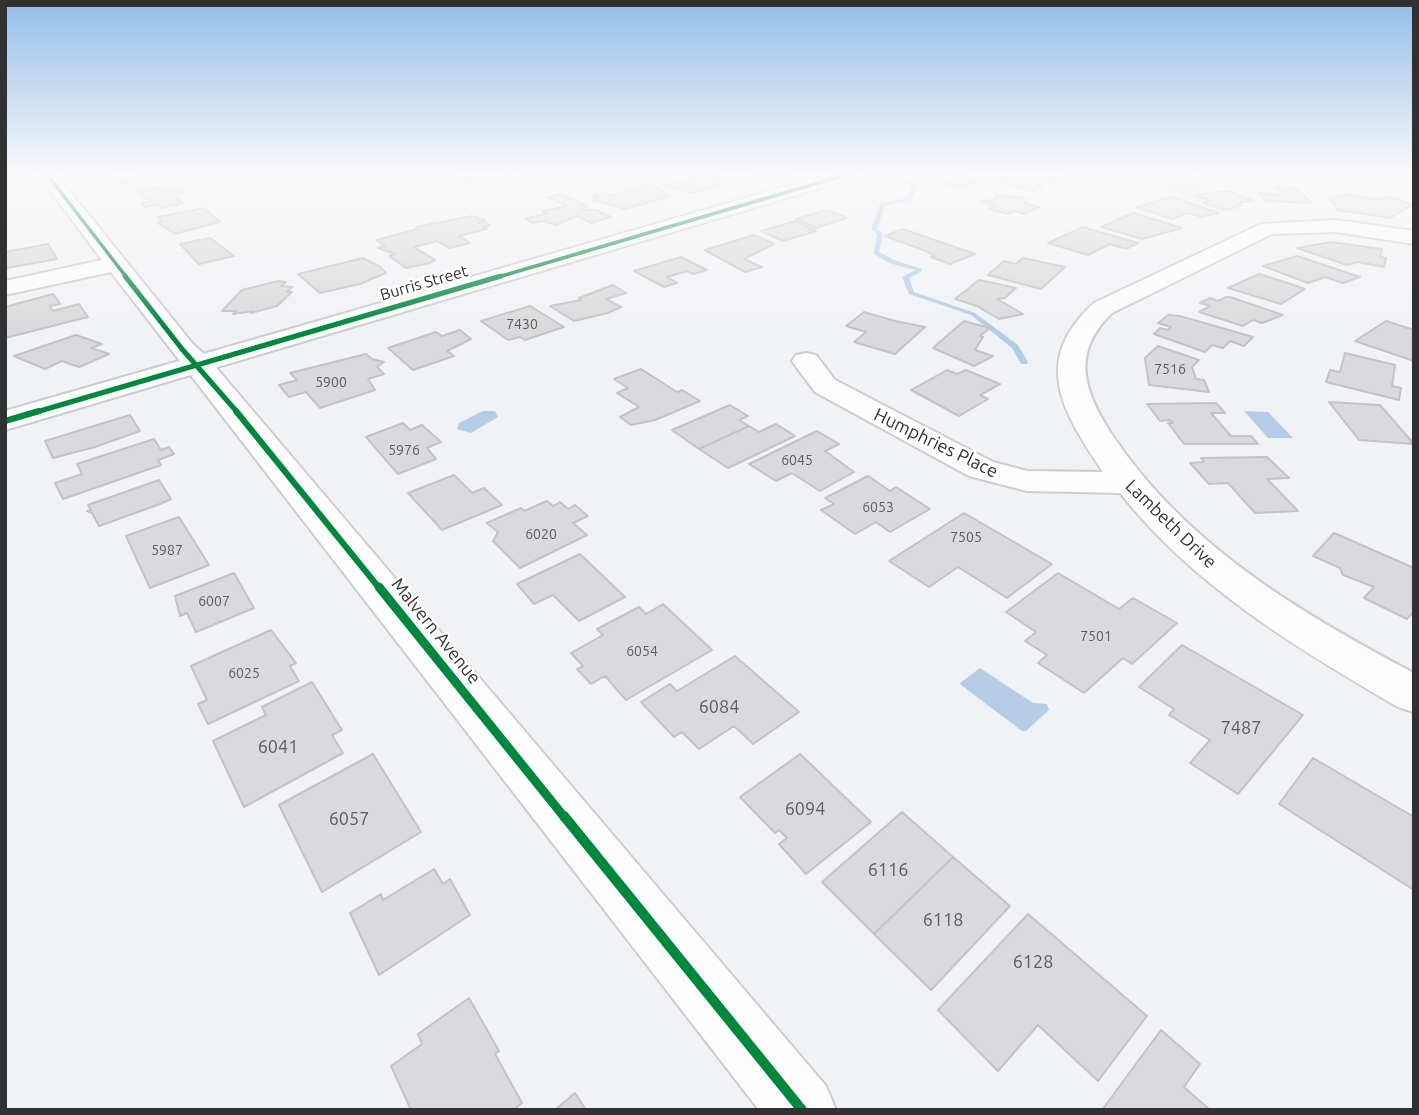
<!DOCTYPE html>
<style>
body{margin:0}
#map{position:relative;width:1419px;height:1115px;overflow:hidden;background:#f1f2f5;font-family:Ubuntu,sans-serif}
canvas{display:block}
.frame{position:absolute;inset:0;border:7px solid #303133;pointer-events:none}
</style>
<div id="map">
<canvas width="1419" height="1115"></canvas>
<div class="frame"></div>
</div>
<script>
const c = document.querySelector('canvas').getContext('2d');
c.lineJoin = 'round';
function fillPath(path, color) { c.fillStyle = color; c.fill(path, 'evenodd'); }
function stroke(path, color, width, dash) { c.strokeStyle = color; c.lineWidth = width; c.lineCap = dash ? 'butt' : 'round'; c.setLineDash(dash || []); c.stroke(path); }
function drawText(font, color, halo, rows, align = 'center') {
  c.font = font + ' Ubuntu,sans-serif'; c.lineWidth = 5; c.setLineDash([]); c.textBaseline = 'middle'; c.strokeStyle = halo; c.fillStyle = color; for (const [text, x, y, turn = 0] of rows) {
    c.save(); c.translate(x, y); c.rotate((+turn || 0) * Math.PI / 180); c.textAlign = isNaN(turn) ? turn : align; if (halo) c.strokeText(text, 0, 0); c.fillText(text, 0, 0); c.restore();
  }
}
const green = new Path2D(`
 M1193 173 1225 180 1187 196 1156 187Z`);
const water = new Path2D(`
 M483 411H495L498 417 471 433 457 429 459 423Z
 M1244 411 1268 412 1293 438H1268Z
 M980 668 1033 703 1047 704 1049 710 1026 731H1022L961 685 960 683Z`);
const stream = new Path2D(`
 M892 173H897L917 186 911 200 885 205 877 229 883 234 879 252 894 260 922 269V271L909 278 914 292 975 313 1018 345 1028 362 1027 364H1021L1012 348 971 315 909 294 902 277 915 270 889 263 874 254 877 234 871 229 880 204 907 198 911 186Z`);
const building = new Path2D(`
 M111 173H141L138 174 144 180 122 184Z
 M464 173H514L516 174 467 183 451 176Z
 M720 173H756L760 174 726 181 714 176 723 174Z
 M973 173H995L1043 186 1031 191 988 178 960 188 944 183Z
 M1010 173H1062L1050 177 1061 180 1051 184Z
 M705 175 724 184 692 193 666 185 679 182 688 185 694 183 685 180Z
 M649 184 671 196 625 209 593 200 598 198 593 196 604 193 610 196Z
 M163 187 169 191 179 189 184 193 174 195 183 203 161 208 157 205 145 207 141 204 150 202 138 191Z
 M1276 187 1295 188 1312 203 1266 201 1258 193 1284 195Z
 M1228 191 1254 201 1235 203 1242 205 1226 210 1203 203 1210 201 1193 195Z
 M562 194 587 206 583 210H596L611 217 591 223 577 216 556 225 543 221 533 223 525 219 548 213 543 211 567 206 549 197Z
 M1347 194 1379 200 1385 197 1414 204 1390 218 1338 210 1330 199Z
 M996 195 1024 198V203L1039 207 1024 214 1015 211 1008 214 989 209 994 206 982 201 995 200Z
 M1172 197 1219 213 1202 217 1188 213 1172 219 1136 207Z
 M204 208 220 222 175 234 158 223 162 222 158 217Z
 M827 210 847 218 816 228 796 219Z
 M1133 213 1182 228 1142 239 1101 227Z
 M472 216 485 220 478 223 483 221 490 225 483 227 487 229 459 236 470 243 449 248 437 241 414 247 435 260 430 263 406 268 389 256 396 254 378 248 385 246 376 240 418 229 416 227Z
 M795 221 816 231 783 241 761 231Z
 M1083 227 1138 243 1126 249 1110 244 1088 255 1048 243Z
 M903 229 975 254 950 264 931 257 935 256 926 251 885 236Z
 M754 235 774 244 744 259 762 267 745 272 705 250Z
 M210 238 234 256 199 264 180 244Z
 M1331 242 1382 249 1380 257 1386 258 1384 267 1358 262 1347 265 1297 248Z
 M48 244 57 259 7 268 5 272V252Z
 M1297 256 1360 277 1343 283 1325 277 1308 283 1263 266Z
 M681 257 707 270 693 274 687 271 667 277 677 283 664 287 634 271Z
 M363 258 379 266 386 273 360 284 320 293 298 274Z
 M1023 258 1065 267 1041 289 988 275 1004 261 1016 264Z
 M1259 274 1285 282 1305 289 1281 304 1228 288Z
 M979 280 1016 288 1005 298 997 299 1023 314 999 319 977 306 955 299Z
 M278 281 286 282 281 286 292 287 287 292H292L277 306 251 313 253 311 233 314 236 311H222L242 290Z
 M613 285 626 293 606 299 621 307 608 313 574 321 550 306 581 300 579 298Z
 M53 294 60 304 50 306 53 311 79 304 88 317 5 338V307Z
 M1226 297H1230L1283 315 1262 323 1253 320 1243 326 1199 312 1210 306 1200 303 1210 298 1218 301Z
 M530 306 564 327 525 340 520 337 508 340 481 321Z
 M864 312 895 321 925 327 895 354 854 342 866 332 846 326Z
 M1168 315 1180 316 1253 337 1244 346 1230 341 1223 348 1212 345 1205 352 1154 334 1160 328 1168 330 1171 327 1158 323Z
 M964 321 990 328 980 336 983 337 975 350 993 356 974 366 933 348Z
 M1386 321 1414 330V361L1355 341Z
 M460 330 471 339 447 351 454 356 413 370 388 348 436 332 442 336Z
 M76 335 102 344 91 348 109 354 79 367 62 361 45 369 14 356Z
 M1158 346 1199 360 1192 367 1196 379 1204 380 1209 392 1149 385 1145 358Z
 M1345 353 1395 365 1392 386 1401 388 1399 400 1326 382 1330 370 1340 372Z
 M366 354 372 359 384 362 377 367 384 374 368 379 375 390 320 408 306 392 289 397 279 385 297 380 290 373Z
 M641 369 677 392 682 390 700 401 655 420 631 425 620 417 639 407 617 393 628 388 614 379Z
 M947 370 957 374 966 370 1000 384 980 395 988 399 959 416 911 390Z
 M1329 402 1380 405 1414 444 1359 440Z
 M1216 403 1225 413H1211L1231 436H1251L1258 444H1184L1168 423H1173L1170 420 1160 421 1147 404Z
 M730 405 748 416 739 420 749 426 699 449 672 430Z
 M130 415 140 431 95 447 53 458 45 441Z
 M403 423 410 430 422 425 441 442 427 448 436 459 398 474 366 437Z
 M776 424 795 436 728 468 699 449 749 426 759 432Z
 M817 431 839 444 825 451 854 472 820 491 792 473 776 481 749 464Z
 M154 439 161 450 169 447 174 454 158 460 161 465 63 499 55 483 82 474 77 464Z
 M1267 457 1289 478 1267 479 1298 511 1255 513 1228 483 1209 484 1190 463 1204 462 1201 458Z
 M454 475 472 493 484 488 502 505 442 530 408 493Z
 M868 476 890 491 896 487 930 509 890 532 876 522 855 534 821 510 834 504 825 498Z
 M159 480 171 499 160 504 99 526 92 513 87 511 91 510 88 505Z
 M547 501 553 506 560 502 568 509 575 505 588 516 573 523 587 535 520 568 493 541 498 532 487 523 521 508 524 511Z
 M964 513 1052 564 1007 598 958 567 929 587 889 561Z
 M179 517 209 565 150 588 126 536Z
 M1334 533 1414 568V611L1407 619 1364 598 1374 587 1343 575 1340 568 1313 556Z
 M580 554 625 597 579 621 553 595 534 604 517 584Z
 M234 573 254 608 196 632 187 613 180 616 175 596Z
 M1058 573 1119 609 1133 598 1177 623 1132 664 1123 658 1084 693 1038 663 1047 655 1025 641 1036 632 1006 612Z
 M663 604 712 650 626 700 605 676 591 684 577 669 583 666 571 653 603 635 597 629 639 607 646 614Z
 M271 630 296 663 290 666 299 681 208 724 198 704 207 700 191 666Z
 M1182 645 1303 715 1238 794 1190 763 1210 740 1169 715 1174 709 1139 687Z
 M735 656 799 712 753 744 734 726 699 749 682 732 674 737 641 702 670 684 677 691Z
 M312 682 342 730 332 735 343 753 244 807 213 741 266 715 262 707Z
 M373 754 421 832 322 892 279 805Z
 M800 754 871 822 806 874 779 844 787 838 779 830 775 833 740 797Z
 M1313 758 1414 817V890L1279 804Z
 M902 812 953 857 874 934 822 882Z
 M953 857 1010 906 931 990 874 934Z
 M434 869 443 884 450 879 470 915 379 975 350 913 381 894 383 900Z
 M1028 914 1147 1016 1098 1081 1038 1025 998 1071 938 1010Z
 M469 998 499 1051 495 1054 522 1103 513 1110H411L391 1066 422 1044 418 1034Z
 M1161 1030 1200 1064 1184 1087 1210 1110H1102Z
 M575 1093 586 1110H555Z`);
const street = new Path2D(`
 M37 173H55L192 343 208 358 826 1086 836 1110H759L111 272 5 295V281L102 260Z
 M794 173H822L835 180 826 186 797 177Z
 M1336 220 1414 231V244L1336 232 1272 234 1112 313C1070 353 1084 392 1113 436 1186 545 1300 613 1414 673V712L1398 707C1296 648 1194 586 1120 493L1027 491 969 476 815 392 792 361 796 355 806 353 816 355 835 380 993 462 1027 471 1103 472C1063 412 1030 361 1094 303L1261 224Z`);
const secondary = new Path2D(`
 M833 173H861L858 177 5 430V411Z`);
const cyclewayFar4 = new Path2D(`
 M46 173 127 278
 M495 278 852 173`);
const cyclewayFar3 = new Path2D(`
 M125 276 182 349 238 413
 M33 413 501 276`);
const cyclewayFar2 = new Path2D(`
 M236 411 380 589
 M5 421 39 411`);
const cyclewayFar1 = new Path2D(`
 M379 587 565 818`);
const cycleway = new Path2D(`
 M564 816 802 1110`);
const numberNames = [
 ["7430",522,324],
 ["7516",1170,369],
 ["5900",331,382],
 ["5976",404,450],
 ["6045",797,460],
 ["6053",878,507],
 ["6020",541,534],
 ["7505",966,537],
 ["5987",167,550],
 ["6007",214,601],
 ["7501",1096,636],
 ["6054",642,651],
 ["6025",244,673]
];
const farStreetnames = [
 ["Burris Street",424,283,-16]
];
const streetNames = [
 ["Humphries Place",936,443,26],
 ["Lambeth Drive",1171,524,44],
 ["Malvern Avenue",436,631,51]
];
const nearNumbernames = [
 ["6084",719,707],
 ["7487",1241,728],
 ["6041",278,747],
 ["6094",805,809],
 ["6057",349,819],
 ["6116",888,870],
 ["6118",943,920],
 ["6128",1033,962]
];
fillPath(green, '#dee8db');
fillPath(water, '#b5cce7');
fillPath(stream, '#b5cce7');
fillPath(building, '#dadadc');
stroke(building, '#c2c3c5', 2);
stroke(street, '#cccdd0', 4);
stroke(secondary, '#cccdd0', 4);
fillPath(street, '#fdfdfe');
fillPath(secondary, '#fdfdfe');
stroke(cyclewayFar4, '#00873e', 3.5);
stroke(cyclewayFar3, '#00873e', 5);
stroke(cyclewayFar2, '#00873e', 6);
stroke(cyclewayFar1, '#00873e', 9);
stroke(cycleway, '#00873e', 10);
const sky = c.createLinearGradient(0, 0, 0, 329);
sky.addColorStop(0, '#93bee8');
sky.addColorStop(0.53, '#f9f9fa');
sky.addColorStop(1, '#f9f9fa00');
c.fillStyle = sky;
c.fillRect(0, 0, 1419, 329);
drawText('14px', '#5b5c5e', null, numberNames);
drawText('16px', '#303133', '#fff', farStreetnames);
drawText('18px', '#303133', '#fff', streetNames);
drawText('18px', '#5b5c5e', null, nearNumbernames);
</script>
